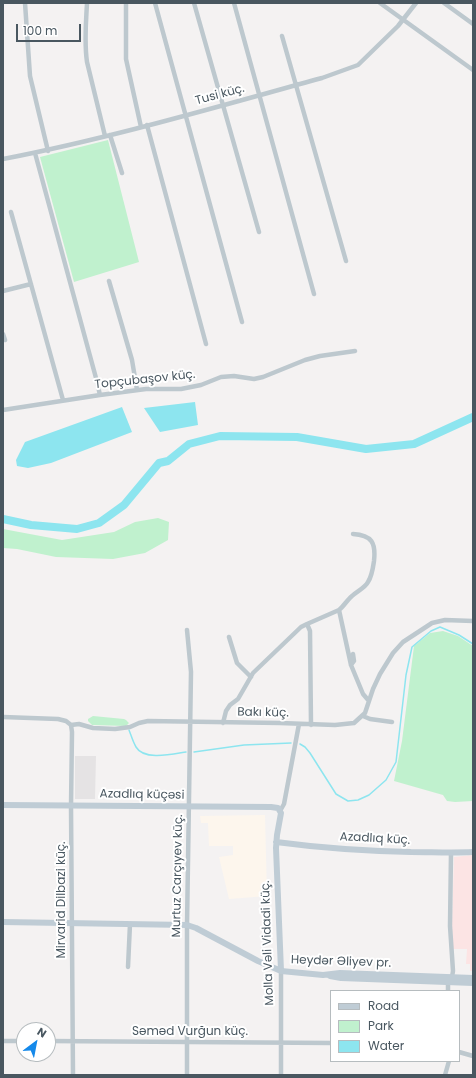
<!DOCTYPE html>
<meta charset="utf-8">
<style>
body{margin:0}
#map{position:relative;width:476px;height:1078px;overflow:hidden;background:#f4f2f2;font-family:Poppins,sans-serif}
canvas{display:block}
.frame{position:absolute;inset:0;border:4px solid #495760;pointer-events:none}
.legend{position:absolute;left:330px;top:990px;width:130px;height:72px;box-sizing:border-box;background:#fff;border:1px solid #b6bcbf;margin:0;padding:5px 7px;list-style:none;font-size:12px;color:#495760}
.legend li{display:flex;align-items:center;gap:8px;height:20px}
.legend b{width:20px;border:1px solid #b6bcbf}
.north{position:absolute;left:16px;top:1022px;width:40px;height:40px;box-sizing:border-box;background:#fff;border:1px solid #b6bcbf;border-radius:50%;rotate:32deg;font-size:11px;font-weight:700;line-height:16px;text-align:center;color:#495760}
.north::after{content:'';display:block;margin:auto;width:14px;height:18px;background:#1589ea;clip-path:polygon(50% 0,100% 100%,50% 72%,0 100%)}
.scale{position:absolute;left:16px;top:24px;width:65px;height:18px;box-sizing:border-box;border:2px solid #495760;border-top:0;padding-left:5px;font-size:12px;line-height:14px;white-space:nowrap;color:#495760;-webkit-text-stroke:3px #fff;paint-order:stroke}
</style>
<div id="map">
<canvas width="476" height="1078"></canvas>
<div class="frame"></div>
<ul class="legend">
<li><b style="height:5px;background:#bfccd5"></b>Road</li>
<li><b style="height:11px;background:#c0f1ce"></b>Park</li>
<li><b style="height:11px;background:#8de5ef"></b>Water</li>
</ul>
<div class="north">N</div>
<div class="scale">100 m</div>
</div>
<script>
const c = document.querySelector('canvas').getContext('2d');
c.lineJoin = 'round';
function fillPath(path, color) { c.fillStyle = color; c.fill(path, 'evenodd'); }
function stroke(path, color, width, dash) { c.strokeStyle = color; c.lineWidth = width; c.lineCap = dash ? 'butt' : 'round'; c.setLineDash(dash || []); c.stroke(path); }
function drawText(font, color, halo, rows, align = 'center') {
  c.font = font + ' Poppins,sans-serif'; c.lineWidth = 4; c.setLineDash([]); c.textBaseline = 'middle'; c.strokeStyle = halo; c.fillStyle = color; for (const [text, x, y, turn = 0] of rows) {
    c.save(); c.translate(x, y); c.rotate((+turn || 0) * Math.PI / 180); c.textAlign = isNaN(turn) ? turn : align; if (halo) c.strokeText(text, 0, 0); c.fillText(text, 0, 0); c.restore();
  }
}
const commercial = new Path2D(`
 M265 815 267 896 229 899 219 857 233 855V846H209L208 823H201L200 816Z`);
const education = new Path2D(`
 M75 756H96L95 799H75Z`);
const medical = new Path2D(`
 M473 855V971H470V964H466L467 949H453L452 926 454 857Z`);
const green = new Path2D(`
 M108 140 139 262 74 282 40 157Z
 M158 518 169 522 168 540 145 553 113 559 56 557 17 549 3 548V529L62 540 114 532 135 522Z
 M443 631 458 636 473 646V801L455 802 447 801 443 795 394 781 402 741 414 646 430 633Z
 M93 716 124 719 126 720 129 723 126 726 92 725 88 721V719Z`);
const water = new Path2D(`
 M195 402 198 425 160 432 144 408Z
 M122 407 132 432 51 463 28 468 17 466 16 460 25 442Z`);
const stream = new Path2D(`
 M129 730C131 735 133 742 136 747 144 761 173 754 186 752
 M300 744 305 747 310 753 336 794 348 801 358 800 369 795 386 780 396 762 406 675 412 647 431 631 440 627 459 635 473 644
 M194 752 244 745 291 743`);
const river = new Path2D(`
 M3 519 31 525 77 529 99 523 124 505 159 463 168 461 189 444 220 436 297 437 366 449 414 444 473 417`);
const street = new Path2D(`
 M25 3 30 76 48 151
 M87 3C86 23 84 42 87 62L105 136
 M126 3V59L141 127
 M155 3 242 322
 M194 3 259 232
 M234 3 314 294
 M380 3 473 70
 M444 3 473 24
 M282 36 346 261
 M147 125 206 344
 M110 135 122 173
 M35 153 96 378 100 395
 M3 159C111 138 216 107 322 78L358 65 398 26 416 3
 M11 212 63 400
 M109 281 132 360 137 390
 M3 291 31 284
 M3 334 5 340
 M3 410 100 395 146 389H181L201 385 221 377 234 376 254 379 263 377 305 360 320 356 355 351
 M339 610C344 606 347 600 352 596 357 591 365 588 368 582 372 576 373 568 374 561 376 543 372 535 353 534
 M187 630 191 672 187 925V1075
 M229 637 237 663 251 677
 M351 665 354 661 353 654
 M363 716 370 719 392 722
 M3 717 58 719 66 721 71 725
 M223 723 226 711 230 705 238 699 253 673 301 627 307 624
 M71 725 79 724 93 728 115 729 130 727 139 723 148 721 280 723 335 725 354 723 365 713 373 689 380 674 393 653 403 642 432 623 445 620 473 621
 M71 725 72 732 71 806 73 1075
 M311 725 310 631 307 624 339 610 351 665 363 694 369 701
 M280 811 284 804 299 724
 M451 853 450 926 453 971 452 977
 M128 967 130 924
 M281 971V1075
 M448 982V991
 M3 1041H24
 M48 1041 331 1043
 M459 1052 473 1056
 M445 1075 449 1061`);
const secondary = new Path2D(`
 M3 805 271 807 278 808 281 813 277 835 276 848 281 971
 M276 842C321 848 366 851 411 852 432 852 452 853 473 852
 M3 922 187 925 196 928 258 961 281 971 323 975 340 973 473 978
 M330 976 341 978 473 983`);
const streetNames = [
 ["Tusi küç.",220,95,-15],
 ["Topçubaşov küç.",145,380,-6],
 ["Bakı küç.",263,713,1],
 ["Azadlıq küçəsi",142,795,1],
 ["Azadlıq küç.",375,839,3],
 ["Murtuz Carçıyev küç.",178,876,-89],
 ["Mirvarid Dilbazi küç.",62,900,-90],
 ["Molla Vəli Vidadi küç.",268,943,-92],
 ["Heydər Əliyev pr.",341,962,2],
 ["Səməd Vurğun küç.",190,1032]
];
fillPath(commercial, '#fdf6ed');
fillPath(education, '#e5e3e4');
fillPath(medical, '#fce4e4');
fillPath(green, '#c0f1ce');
fillPath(water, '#8de5ef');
stroke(stream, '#8de5ef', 1.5);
stroke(river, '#8de5ef', 8);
stroke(street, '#bdc8ce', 4.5);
stroke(secondary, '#bfccd5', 6);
drawText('12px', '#495760', '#fff', streetNames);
</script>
